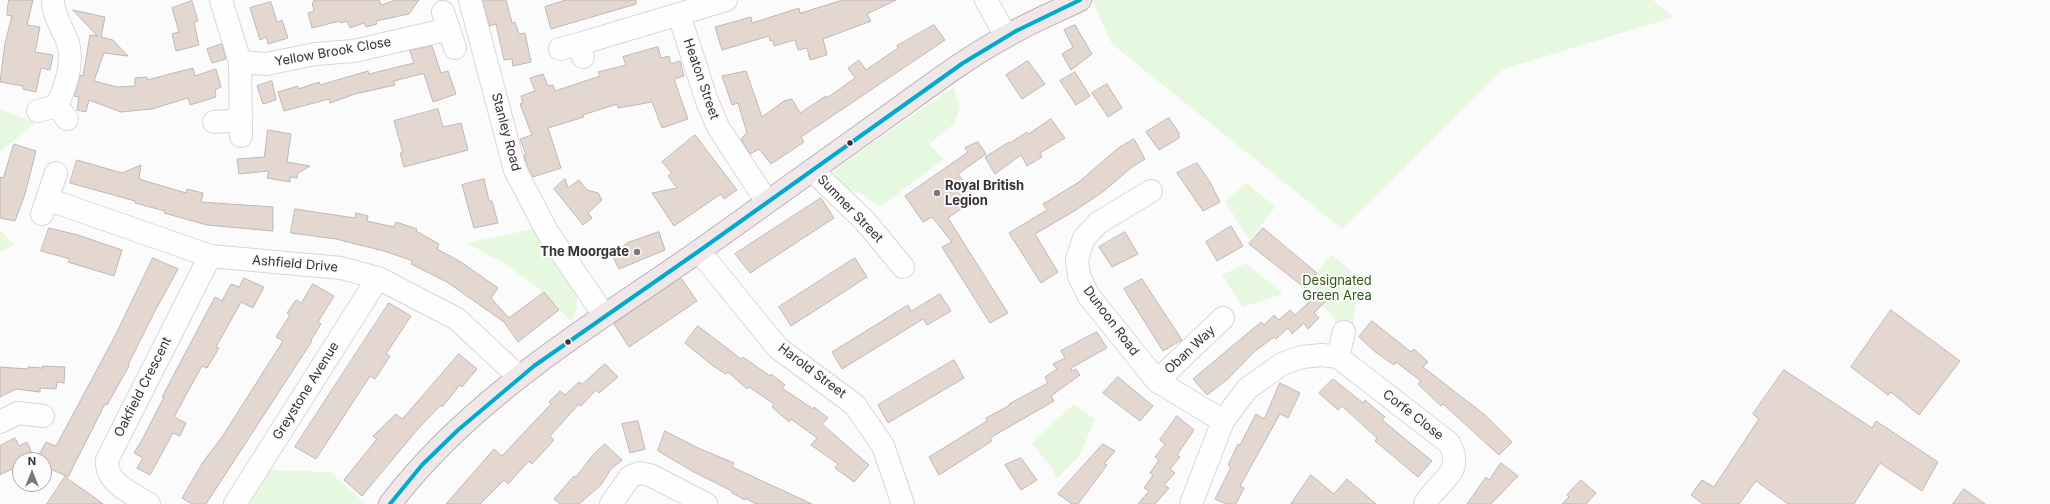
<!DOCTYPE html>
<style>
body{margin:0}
#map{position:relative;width:2050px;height:504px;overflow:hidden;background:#fcfbfc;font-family:Inter,sans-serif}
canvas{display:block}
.north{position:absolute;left:12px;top:452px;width:40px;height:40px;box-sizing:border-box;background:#fdfafd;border:1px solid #ada9ae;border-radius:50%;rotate:0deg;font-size:11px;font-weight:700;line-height:16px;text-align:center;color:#363037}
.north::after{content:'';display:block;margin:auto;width:14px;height:18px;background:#7b777c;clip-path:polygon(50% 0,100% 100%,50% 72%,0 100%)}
</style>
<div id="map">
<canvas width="2050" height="504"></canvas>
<div class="north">N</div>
</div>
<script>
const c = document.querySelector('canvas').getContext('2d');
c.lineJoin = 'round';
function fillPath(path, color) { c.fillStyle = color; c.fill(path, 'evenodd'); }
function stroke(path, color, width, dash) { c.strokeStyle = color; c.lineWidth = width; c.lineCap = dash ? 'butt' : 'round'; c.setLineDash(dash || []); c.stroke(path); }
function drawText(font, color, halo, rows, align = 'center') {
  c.font = font + ' Inter,sans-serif'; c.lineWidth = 4; c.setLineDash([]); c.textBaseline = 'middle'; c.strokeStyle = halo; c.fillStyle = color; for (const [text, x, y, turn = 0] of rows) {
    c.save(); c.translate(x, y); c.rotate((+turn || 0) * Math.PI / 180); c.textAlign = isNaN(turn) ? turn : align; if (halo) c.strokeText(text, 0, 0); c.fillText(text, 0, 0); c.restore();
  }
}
const green = new Path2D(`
 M1092 0H1653L1674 17 1504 69 1342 229 1112 44Z
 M953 87 960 106 954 124 929 144 944 159 880 207 862 194 845 189 832 171Z
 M0 109 35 123 0 152Z
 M1247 183 1275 207 1250 240 1225 202Z
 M533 229C543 244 571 276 576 292 579 302 576 313 572 323L544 292 502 262 467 243Z
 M0 230 14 245 0 252Z
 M1331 254 1364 282 1356 302 1352 333 1336 330 1334 318 1314 295 1317 273Z
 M1246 263 1283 294 1242 307 1222 275Z
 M1074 404 1095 419 1080 455 1056 479 1054 471 1032 443Z
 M267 470 330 472 366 504H247Z`);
const building = new Path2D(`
 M9 0H33L27 25 40 27 35 52 53 55 50 70 41 68 36 92 23 89V86L0 82 5 43 12 16 7 15Z
 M314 0H379L381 5 396 0H419L409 14 376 21 377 24 366 27 364 23 350 28 347 21 341 23 340 21 312 28 308 13 314 11 312 3 314 2Z
 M483 0H506L512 23 515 22 519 34 525 33 531 62 513 66 512 59 504 60 496 24 490 26Z
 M566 0H636V4L551 29 545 7Z
 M843 0H896L867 14 871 21 823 39 827 55 810 60 807 48 798 50 795 40 774 46 773 40 770 41 769 36 722 50 715 27 751 17 752 23 799 8 800 13Z
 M192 1 198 21 194 22 199 45 176 51 172 34 179 32 172 8Z
 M271 2 277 22 282 20 288 38 268 44 266 37 260 40 250 8Z
 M73 10 105 17 101 37 113 40 128 56 104 53 94 81 117 87 135 86V78L147 77V80L193 68 195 76 216 69 221 87 215 90 216 97 190 105 188 98 152 109 121 112 89 100 86 112 77 110 79 97 74 96 80 75 83 76 90 35 97 36Z
 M934 25 945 40 801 137 804 142 771 164 759 149 750 154 741 139 747 133 738 103 732 105 722 76 746 71 762 117 784 101 792 99 800 113 826 96 827 98 855 78 848 68 859 60 866 70 898 48 897 46Z
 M1075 25 1092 54 1071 70 1062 54 1073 47 1064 30Z
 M222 44 226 59 212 63 207 49Z
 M432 46 441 73 448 71 456 94 433 102 424 74H421L394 81 395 85 355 94 330 103 329 99 284 111 278 92 298 86V89L319 82 320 85 368 71 369 74 414 63 410 51Z
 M658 47 661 58 669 56 671 64 680 61 684 76 674 79 688 119 662 128 652 102 618 108 617 104 583 115 584 117 548 128 561 168 533 177 527 165 524 155H526L520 139 532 135 520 104 523 103 521 96 535 91 530 78 543 74 548 86 553 85 555 91 600 76 598 72 626 65 623 57Z
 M1028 61 1045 84 1022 99 1006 75Z
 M1075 72 1090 96 1076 105 1060 81Z
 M272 81 276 100 263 104 257 86Z
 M1107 84 1122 108 1108 117 1092 93Z
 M438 109 443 127 461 123 468 150 404 167 400 153H403L394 121Z
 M1169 118 1179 133V138L1159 150 1146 132Z
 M1051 119 1065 138 1040 153 1042 157 1027 166 1021 155 995 174 985 157 1009 142 1010 143 1027 132 1028 134Z
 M268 130 291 134 287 162 310 166 298 173 297 178 290 177V182L267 178 269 171 239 174 237 159 264 157Z
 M695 135 737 190 724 199 721 194 674 226 652 193 677 188 668 176 672 173 662 162Z
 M1134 139 1145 159 1132 167 1104 191 1076 210 1035 234 1058 272 1041 283 1009 233 1047 210 1043 204 1079 182 1117 149Z
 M978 142 986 154 958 174 970 190 955 201 961 209 948 218 1008 313 990 323 942 247 952 242 932 217 923 222 905 196 968 152 965 148Z
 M14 144 36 151 25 194 15 221 0 218V177L3 178Z
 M77 160 122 173 141 165 139 179 186 193 187 189 203 193 201 202 273 207V231L207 225 164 213 165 211 135 203V201L70 183Z
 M1197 163 1210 182 1220 202 1203 211 1177 173Z
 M484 179 489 201H492L498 223 474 228 462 185Z
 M565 179 568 188 579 180 587 190 598 193 602 200 588 213 592 218 583 225 554 189Z
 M821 198 834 218 750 273 735 254Z
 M295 209 355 218 356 213 368 216 367 221 394 227 396 222 417 229 416 231 439 244 437 249 461 262 498 288 491 298 509 318 544 292 559 310 518 342 504 322 447 282 411 264 413 261 384 251 336 239 291 233Z
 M1231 226 1243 246 1217 261 1206 242Z
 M49 228 78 235 122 250 114 276 68 262 70 259 41 251Z
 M1263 228 1317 273 1305 288 1249 244Z
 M659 232 665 250 619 269 612 255 627 243Z
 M1125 232 1138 254 1112 267 1099 247Z
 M153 258 178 269 155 311 128 365 129 366 107 405 105 404 68 477 44 466V460H36L46 442 56 446 115 336Z
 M855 258 867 277 791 326 779 307Z
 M244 278 264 287 253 308 241 302 216 347 219 348 207 368 202 366 196 377 174 417 186 423 180 436 173 433 150 475 137 468 143 458 134 453 143 438 164 397H162L215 297 222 301 231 284 239 287Z
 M681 278 697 301 629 347 614 324Z
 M1142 279 1182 340 1163 351 1124 289Z
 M313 284 334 296 318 322 321 324 311 340 312 341 206 504H192L182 498 203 462 222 437 283 341 276 337 290 315 287 313 296 300 301 303Z
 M1321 291 1328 299 1314 313 1319 318 1308 329 1304 323 1292 334 1288 328 1276 339 1274 337 1254 352 1228 379 1207 395 1193 379 1261 322 1264 325 1274 315 1279 320 1290 310 1295 315Z
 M940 294 951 311 927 325 923 319 842 369 832 352 908 305 911 311Z
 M389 303 411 316 386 354 390 356 375 379 370 376 316 459 295 447Z
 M1891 310 1960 361 1919 415 1891 392 1888 395 1851 367Z
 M1372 321 1411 352 1414 349 1428 362 1423 367 1485 415 1512 442 1499 455 1443 404 1441 406 1418 384 1421 381 1396 362 1394 365 1374 351 1359 337Z
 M698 326 741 359 743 357 770 376 771 374 785 385 782 388 813 409 814 407 828 418 822 424 869 465 854 482 835 468 838 464 811 445 817 438 791 419 789 422 772 407 774 404 749 387 747 389 728 372 726 374 713 366 685 343Z
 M1097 332 1107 348 1071 368 1072 371 1076 369 1080 375 1051 396 1054 401 990 438 992 441 939 475 929 457 987 421 986 418 1010 405 1009 404 1048 383 1045 377 1057 369 1053 364 1065 358 1061 351Z
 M459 354 477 369 462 387 460 385 442 407 441 405 417 430 362 496 344 480 377 439 373 436 396 414 402 419Z
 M954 360 964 378 888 423 878 405Z
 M605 364 618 377 599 393 596 390 581 406 579 404 550 436 554 440 532 464 529 461 508 484 504 480 480 504H446L494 449 502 456 551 404 549 402 560 391 565 395 579 382 582 384Z
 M43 366 65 367 64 383 57 382 56 389 40 388V392L16 389 0 397V367L28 369V367L43 368Z
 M1784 370 1872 428 1876 421 1938 462 1922 491 1880 463 1854 504H1788L1756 481 1739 504H1703L1691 495 1702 480 1714 487 1759 419 1753 414Z
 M1118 377 1153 406 1140 421 1103 393Z
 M1333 379 1363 403 1365 400 1385 417 1382 420 1432 461 1418 477 1375 441 1377 438 1342 406 1338 410 1319 393Z
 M1280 383 1300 393 1288 418 1280 414 1240 486 1244 488 1236 504H1226L1215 499 1231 467 1228 465 1238 444 1240 445 1256 414 1264 419Z
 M1177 416 1194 430 1177 455 1180 457 1170 469 1175 473 1164 485 1169 488 1155 504H1138L1149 491 1144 488 1153 475 1150 473 1159 460 1155 457 1165 444 1160 440Z
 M638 421 645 449 630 453 622 424Z
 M665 431 698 448 734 463 732 467 812 504H756L745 498V500L732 493V491L694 472 658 451Z
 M15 438 19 446 27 442 34 458 29 460H20V465L0 475V446Z
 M605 444 622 460 611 469 601 485 579 504H560L554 499 574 476 576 477 593 455Z
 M1103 444 1115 451 1104 464 1107 465 1084 496 1078 504H1072L1058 494Z
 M1021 458 1037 480 1021 490 1005 465Z
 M1501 463 1518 476 1491 504H1467L1486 477 1489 480Z
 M1311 475 1334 494 1347 479 1376 504H1291Z
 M65 477 91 495 103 504H47Z
 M1581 480 1596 493 1586 504H1562L1569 497 1567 495Z
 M1964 489 1985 504H1953Z`);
const minor = new Path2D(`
 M53 0C53 16 63 29 68 43 74 64 65 87 57 106
 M221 0 240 62 241 136
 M470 0 515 170 548 233 604 315
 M986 0 1006 36
 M443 12 455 48
 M679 15 707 101 718 127 767 202
 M579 44 726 0
 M560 49 579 44 583 57
 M240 62 266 64 315 54 354 51 449 29
 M38 111 57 106 67 119
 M214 122 241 120
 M812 170 865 221 903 267
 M1151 191 1098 223 1084 238 1077 259 1079 276 1088 295 1157 381 1223 421
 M47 199 210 256 341 268 378 278 457 319 519 377
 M42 214 56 173
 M699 251 778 348 855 405 883 446 903 504
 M1338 357 1449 443C1466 474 1438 480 1425 504
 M1338 357 1344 332
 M1157 381 1223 318
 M0 422 18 413 43 416
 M149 504C132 493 105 483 107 460L210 256
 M235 504 378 278
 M611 504 630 477 639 473 650 475 706 504
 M1191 504 1223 421 1247 389 1282 364 1302 357 1322 355 1338 357`);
const major = new Path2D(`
 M390 504C472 396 590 327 699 251 764 205 828 159 892 113 930 86 966 58 1007 36 1030 22 1056 12 1080 0`);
const bus1 = new Path2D(`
 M390 504 422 465 458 430 534 366 699 251 963 63 1016 31 1080 0`);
const markers = [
 [850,143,3.5,"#363037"],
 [937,193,4,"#7b777c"],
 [637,252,4,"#7b777c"],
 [568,342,3.5,"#363037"]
];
const streetNames = [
 ["Yellow Brook Close",333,52,-10],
 ["Heaton Street",701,79,71],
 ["Stanley Road",506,132,75],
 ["Sumner Street",850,209,46],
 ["Ashfield Drive",295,264,5],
 ["Dunoon Road",1111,321,53],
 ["Oban Way",1190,350,-43],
 ["Harold Street",812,371,37],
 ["Oakfield Crescent",143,387,-63],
 ["Greystone Avenue",306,391,-58],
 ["Corfe Close",1413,415,38]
];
const poiNames = [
 ["Royal British",945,186],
 ["Legion",945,201],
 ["The Moorgate",629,252,"right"]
];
const parkNames = [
 ["Designated",1337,281],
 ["Green Area",1337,296]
];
fillPath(green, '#e6f8df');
fillPath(building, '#e3d7d0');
stroke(building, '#bdb8b7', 1);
stroke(minor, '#d9d6da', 24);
stroke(major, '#bdaeb2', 24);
stroke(minor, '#fffeff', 22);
stroke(major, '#f0e7e9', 22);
stroke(bus1, '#00a9ce', 4);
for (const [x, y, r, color] of markers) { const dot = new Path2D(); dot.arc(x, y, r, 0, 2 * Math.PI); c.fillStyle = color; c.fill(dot); stroke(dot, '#fdfafd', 1.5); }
drawText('13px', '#363037', '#fdfafd', streetNames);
drawText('bold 13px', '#363037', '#fdfafd', poiNames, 'left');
drawText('13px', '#295b10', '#fdfafd', parkNames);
</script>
